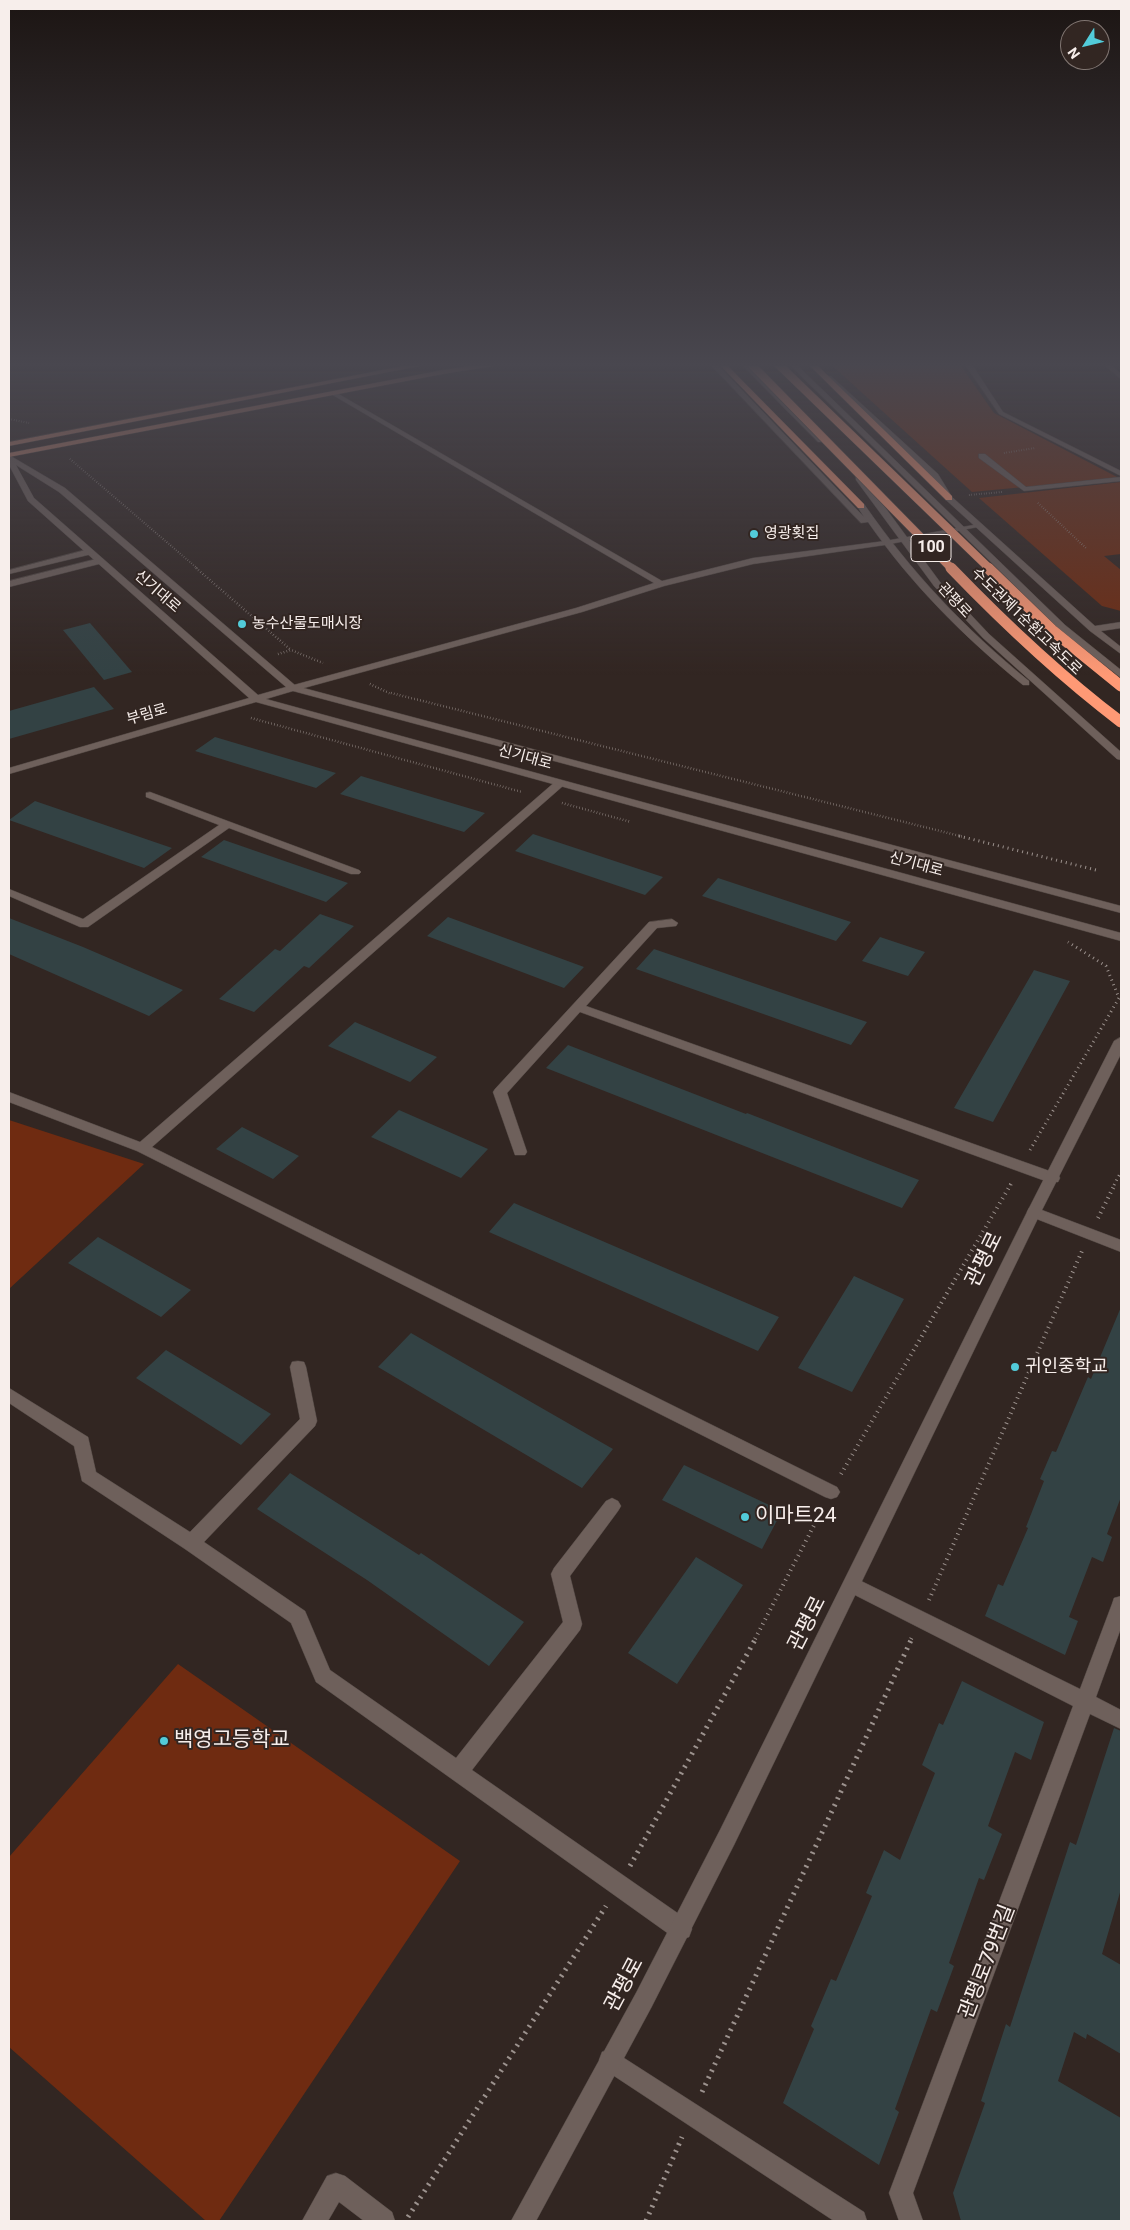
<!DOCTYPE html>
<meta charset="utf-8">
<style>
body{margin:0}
#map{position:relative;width:1130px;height:2230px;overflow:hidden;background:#322622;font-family:Roboto,sans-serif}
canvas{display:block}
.frame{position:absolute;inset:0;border:10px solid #f7eeeb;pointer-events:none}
.north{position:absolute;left:1060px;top:20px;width:50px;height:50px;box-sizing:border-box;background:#322622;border:1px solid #817672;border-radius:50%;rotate:234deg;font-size:14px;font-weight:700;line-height:20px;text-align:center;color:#f7eeeb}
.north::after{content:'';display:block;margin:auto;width:18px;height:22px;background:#52cbd9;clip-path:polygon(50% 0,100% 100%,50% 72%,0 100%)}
</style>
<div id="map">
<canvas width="1130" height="2230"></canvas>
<div class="frame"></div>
<div class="north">N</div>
</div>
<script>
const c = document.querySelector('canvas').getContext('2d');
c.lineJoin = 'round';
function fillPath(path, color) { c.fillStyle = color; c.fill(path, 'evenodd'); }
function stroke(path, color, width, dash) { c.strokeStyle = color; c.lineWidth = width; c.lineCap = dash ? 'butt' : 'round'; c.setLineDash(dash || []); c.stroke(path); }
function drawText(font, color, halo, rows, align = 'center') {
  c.font = font + ' Roboto,"Noto Sans KR",sans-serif'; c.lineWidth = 4; c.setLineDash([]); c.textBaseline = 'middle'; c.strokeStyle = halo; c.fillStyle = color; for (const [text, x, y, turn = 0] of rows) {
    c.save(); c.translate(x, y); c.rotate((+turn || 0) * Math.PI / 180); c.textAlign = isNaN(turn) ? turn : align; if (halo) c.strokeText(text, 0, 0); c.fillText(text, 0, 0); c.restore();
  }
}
const green = new Path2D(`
 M829 363H959L994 413 1119 478 972 492Z
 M1121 482V554L1104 556 1121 570V611L1102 606 979 498Z
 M9 1120 144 1164 9 1289Z
 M178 1664 460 1861 219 2221H206L9 2047V1857Z`);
const building = new Path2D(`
 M90 623 132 672 104 680 63 630Z
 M94 687 114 709 9 739V711Z
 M215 737 336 773 316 788 195 751Z
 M361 776 485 813 464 832 340 794Z
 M35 801 172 848 144 868 9 820Z
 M533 834 663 877 645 895 515 851Z
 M224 840 348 883 326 902 201 857Z
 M718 878 851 922 836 941 702 896Z
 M320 914 354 926 309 968 304 966 254 1012 219 999 275 949 280 951Z
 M448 917 584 967 564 988 427 936Z
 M9 918 83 947 183 990 149 1016 9 954Z
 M880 937 925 952 908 976 862 961Z
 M654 949 867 1022 851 1045 636 969Z
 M1034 970 1070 981 993 1122 954 1108Z
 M355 1022 437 1057 410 1082 328 1046Z
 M568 1045 746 1114 747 1113 919 1180 902 1208 546 1068Z
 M399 1110 488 1149 461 1178 371 1137Z
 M242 1127 299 1156 273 1179 216 1149Z
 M514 1203 779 1317 758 1351 489 1232Z
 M98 1237 191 1290 161 1317 68 1263Z
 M854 1276 904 1299 852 1392 798 1368Z
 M1121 1307V1497L1107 1534 1112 1537 1103 1562 1092 1557 1069 1617 1078 1621 1065 1655 985 1616 998 1584 1003 1586 1028 1528 1026 1527 1044 1481 1040 1479 1052 1451 1056 1452 1088 1377 1091 1379Z
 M411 1333 613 1449 582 1488 378 1367Z
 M166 1350 271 1414 241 1445 136 1378Z
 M684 1465 782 1511 762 1549 662 1500Z
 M290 1473 419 1555 421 1553 524 1622 489 1666 367 1580 257 1509Z
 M696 1557 743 1585 677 1684 628 1653Z
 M962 1681 1044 1722 1031 1760 1015 1752 988 1826 1002 1834 984 1880 979 1878 949 1963 954 1966 937 2012 931 2009 895 2109 899 2112 879 2165 783 2103 814 2029 811 2026 831 1979 836 1981 872 1896 866 1893 884 1850 900 1860 935 1773 922 1765 939 1723 943 1725Z
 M1114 1728 1121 1731V1889L1102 1954 1121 1965V2054L1087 2034 1086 2039 1074 2032 1058 2081 1121 2118V2221H961L953 2193 985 2103 981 2101 1006 2024 1010 2027 1070 1842 1076 1845Z`);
const pathFar4 = new Path2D(`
 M9 419 29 423
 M1004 453 1035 448
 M70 459 198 569
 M969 495 1002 492
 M1038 503 1087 549`);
const pathFar3 = new Path2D(`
 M196 568 291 650
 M278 654 291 650 323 663
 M370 684 391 694
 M391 693 964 837
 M251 718 522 792
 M562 803 631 822`);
const pathFar2 = new Path2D(`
 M959 836 1096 870
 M1030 1150 1119 998 1106 966 1068 942
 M1010 1185 1012 1182
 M1114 1185 1121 1172`);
const pathFar1 = new Path2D(`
 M1098 1218 1115 1184
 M841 1474 1011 1184
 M929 1600 1082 1251
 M755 1639 823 1508
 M911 1639 912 1637`);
const path = new Path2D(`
 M630 1866 756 1638
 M702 2092 912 1638
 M408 2217 606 1906
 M646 2221 682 2137`);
const service = new Path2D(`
 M1102 363H1109L1121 374V379Z
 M979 454H985L1026 487 1121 477V481L1024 491 979 458Z
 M89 549 93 552 92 554 9 574V570Z
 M150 792 359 870 361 872 359 874H351L229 828 88 927H80L9 896V889L83 919 219 825 146 797V793Z
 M672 919 678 923 676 926 657 928 586 1006 1058 1174 1060 1178 1058 1182H1048L580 1012 507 1093 527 1152 525 1155H515L493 1092 495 1089 649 922Z
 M298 1361 304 1362 306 1367 317 1421 315 1426 204 1542 305 1611 330 1670 456 1758 563 1622 551 1574 554 1568 606 1501 612 1498 618 1501 621 1506 618 1511 570 1576 582 1624 580 1630 472 1770 689 1921 692 1929 689 1937 681 1940 673 1937 316 1682 291 1623 185 1549 82 1481 74 1446 9 1403V1388L88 1437 96 1472 190 1532 300 1419 290 1367 292 1362Z
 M336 2173 345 2176 392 2212 395 2221H364L339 2202 328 2221H302L327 2176Z`);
const pedestrian = new Path2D(`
 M100 558 103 559V563L9 587V581Z
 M560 780 565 783 564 785 152 1147 837 1487 840 1492 837 1497 831 1499 825 1497 137 1151 9 1102V1092L140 1142 556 781Z`);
const minor = new Path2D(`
 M964 363H971L1003 412 1121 471V476L999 414Z
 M331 392H335L662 581 753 558 885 541 979 524 983 526 885 545 753 564 664 586 582 612 293 691 288 688 290 686 576 608 654 583 331 394Z
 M1034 1207 1121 1240V1252L1029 1216 1027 1212 1029 1208Z
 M853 1577 1080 1689 1112 1604 1114 1598 1121 1596V1628L1096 1697 1121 1710V1729L1090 1714 913 2193 923 2221H899L889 2193 1073 1706 847 1591 844 1585 847 1579Z
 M610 2049 864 2212 867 2221H834L602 2068 599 2060 602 2052Z`);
const tertiary = new Path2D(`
 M709 363H716L864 517 857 506 864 504C911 572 965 629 1029 681V685H1023C964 637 911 584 868 522L861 523Z
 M740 363H747L824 438V442H818Z
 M788 363H795L1065 625 1121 670V678L1059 629Z
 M827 376H831L938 474 952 497 1095 626 1121 622V628L1101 631 1121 647V654L1090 631 946 500 932 477 827 378Z
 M9 455 65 488 296 686 1121 906V913L293 691 266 699 1121 933V941L256 702 9 774V768L249 698 28 501 9 465ZM16 465 59 492 286 687 258 695 34 498Z
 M856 476H862L940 582 989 634 1121 752V760L1117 759 983 638 934 586 856 480Z
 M1121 1037V1054L1041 1212 734 1845 651 2008 536 2221H511L636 1993 720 1830 1027 1212 1114 1041Z`);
const primary = new Path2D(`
 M419 363H435L9 446V442Z
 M491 363H512L443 374 9 457V453L443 370Z`);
const motorway = new Path2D(`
 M718 363H725L864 504V508H858Z
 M807 363H815L952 496V500H946Z`);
const motorwayBridgeFar1 = new Path2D(`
 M750 363 952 569
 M777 363 990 569`);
const motorwayBridge = new Path2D(`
 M951 568C1005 624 1059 675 1121 722
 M988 568 1052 630 1121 686`);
const markers = [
 [754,534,5,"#52cbd9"],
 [242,624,5,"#52cbd9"],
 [1015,1367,5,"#52cbd9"],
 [745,1517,5,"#52cbd9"],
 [164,1741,5,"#52cbd9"]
];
const farPoinames = [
 ["영광횟집",764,534],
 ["농수산물도매시장",252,624]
];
const farStreetnames = [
 ["신기대로",157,592,41],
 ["관평로",954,601,47],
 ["수도권제1순환고속도로",1026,622,44],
 ["부림로",147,715,-16],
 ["신기대로",525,758,15],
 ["신기대로",916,865,15]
];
const shields = [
 [931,548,40]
];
const shieldNames = [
 ["100",931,548]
];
const poiNames = [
 ["귀인중학교",1025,1367]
];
const nearStreetnames = [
 ["관평로",985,1260,-64],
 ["관평로",808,1624,-63],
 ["관평로79번길",988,1962,-69],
 ["관평로",625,1985,-62]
];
const nearPoinames = [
 ["이마트24",755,1517],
 ["백영고등학교",174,1741]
];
fillPath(green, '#6f2b11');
fillPath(building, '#334244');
stroke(service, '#4f4541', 1);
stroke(pedestrian, '#4f4541', 1);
stroke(minor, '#4f4541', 1);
stroke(tertiary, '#4f4541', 1);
stroke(primary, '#4f4541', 1);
stroke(motorway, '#4f4541', 1);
stroke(pathFar4, '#9c928e', 2, [0.5, 2]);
stroke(pathFar3, '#9c928e', 2.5, [0.5, 2.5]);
stroke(pathFar2, '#9c928e', 3, [1, 4]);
stroke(pathFar1, '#9c928e', 4, [1, 4.5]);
stroke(path, '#9c928e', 5, [2, 5.5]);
fillPath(service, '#6e605b');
fillPath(pedestrian, '#6e605b');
fillPath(minor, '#6e605b');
fillPath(tertiary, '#6e605b');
fillPath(primary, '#c4826b');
fillPath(motorway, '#fe9975');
stroke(motorwayBridgeFar1, '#4f4541', 9, []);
stroke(motorwayBridge, '#4f4541', 11, []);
stroke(motorwayBridgeFar1, '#fe9975', 8);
stroke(motorwayBridge, '#fe9975', 11);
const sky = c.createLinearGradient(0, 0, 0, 676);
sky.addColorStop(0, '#1c1513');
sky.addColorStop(0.54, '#49474f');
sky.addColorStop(1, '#49474f00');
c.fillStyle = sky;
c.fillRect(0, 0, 1130, 676);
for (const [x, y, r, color] of markers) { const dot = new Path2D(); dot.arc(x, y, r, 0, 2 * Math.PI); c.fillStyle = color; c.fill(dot); stroke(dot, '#322622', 2); }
drawText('15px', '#f7eeeb', '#322622', farPoinames, 'left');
drawText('15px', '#f7eeeb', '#322622', farStreetnames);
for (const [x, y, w] of shields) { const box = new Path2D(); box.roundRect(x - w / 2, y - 13.5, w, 27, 4); c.fillStyle = '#322622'; c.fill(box); stroke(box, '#f7eeeb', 1); }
drawText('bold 16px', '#f7eeeb', null, shieldNames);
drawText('18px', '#f7eeeb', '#322622', poiNames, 'left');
drawText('21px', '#f7eeeb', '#322622', nearStreetnames);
drawText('21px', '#f7eeeb', '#322622', nearPoinames, 'left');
</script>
